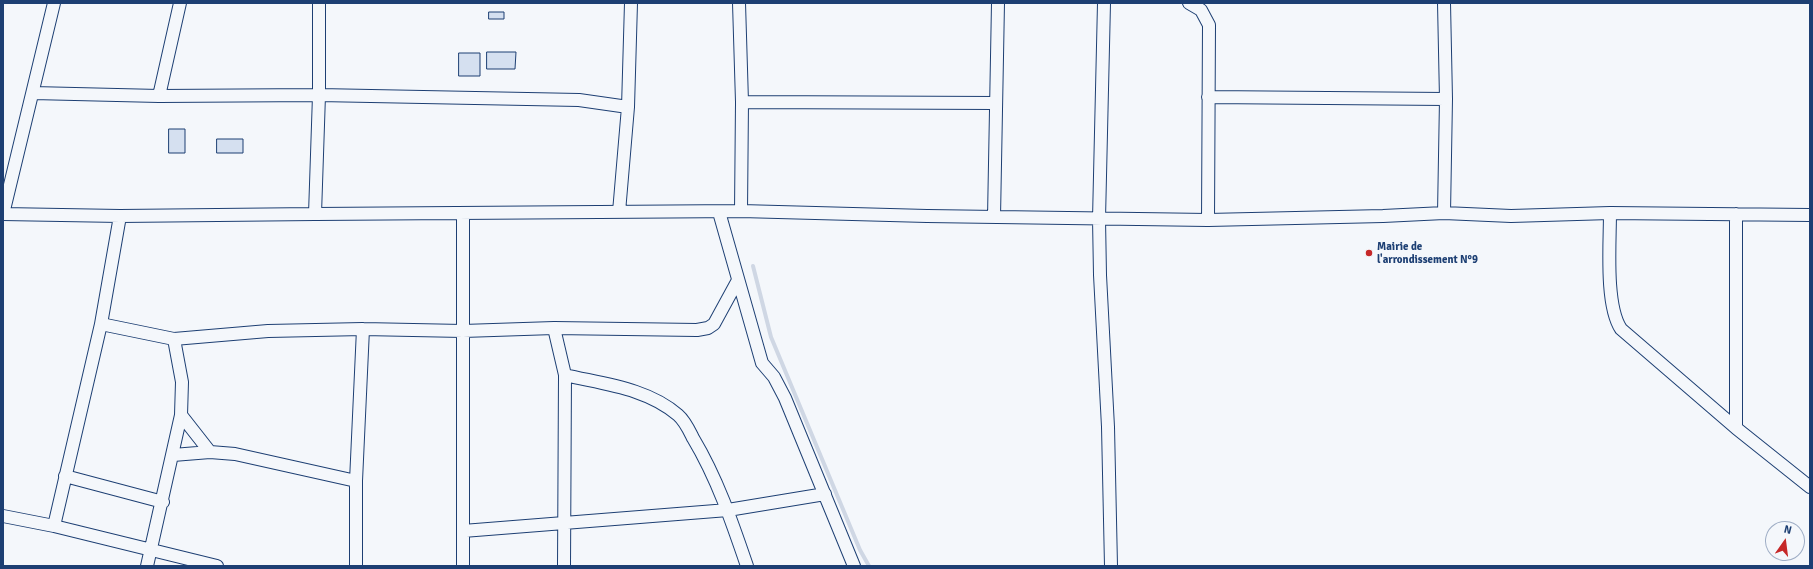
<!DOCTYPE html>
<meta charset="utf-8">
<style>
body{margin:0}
#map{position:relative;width:1813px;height:569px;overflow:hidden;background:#f4f7fb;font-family:Signika,sans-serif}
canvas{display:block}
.frame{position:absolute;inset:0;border:4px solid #1d3f73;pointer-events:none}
.north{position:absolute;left:1765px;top:521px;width:40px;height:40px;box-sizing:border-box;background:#f4f7fb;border:1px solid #9eadc5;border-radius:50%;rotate:14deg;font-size:11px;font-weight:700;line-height:16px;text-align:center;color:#1d3f73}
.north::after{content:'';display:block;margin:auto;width:14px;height:18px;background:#c62828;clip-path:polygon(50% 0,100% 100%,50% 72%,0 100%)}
</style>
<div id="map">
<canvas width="1813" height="569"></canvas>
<div class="frame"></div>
<div class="north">N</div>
</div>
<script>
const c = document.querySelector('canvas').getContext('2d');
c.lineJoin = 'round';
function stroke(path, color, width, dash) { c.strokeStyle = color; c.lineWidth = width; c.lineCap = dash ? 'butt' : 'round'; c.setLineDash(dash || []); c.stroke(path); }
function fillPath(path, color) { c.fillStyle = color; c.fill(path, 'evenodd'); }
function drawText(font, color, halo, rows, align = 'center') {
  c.font = font + ' Signika,sans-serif'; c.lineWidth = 3; c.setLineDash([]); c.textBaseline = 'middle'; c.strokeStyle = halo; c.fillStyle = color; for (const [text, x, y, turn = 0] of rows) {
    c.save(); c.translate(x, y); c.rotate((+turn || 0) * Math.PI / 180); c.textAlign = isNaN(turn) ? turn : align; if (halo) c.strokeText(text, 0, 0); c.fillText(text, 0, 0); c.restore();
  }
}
const stream = new Path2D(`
 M753 266 771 337 860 550 869 566`);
const building = new Path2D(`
 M489 12H504V19H489Z
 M487 52H516L515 69H487Z
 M459 53H480V76H459Z
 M169 129H185V153H169Z
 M217 139H243V153H217Z`);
const street = new Path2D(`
 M319 3V95L579 100 628 107
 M739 3 742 102 741 211
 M1104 3 1099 219 1100 275 1108 427 1111 566
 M1189 3 1201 10 1209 25 1208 220
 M33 93 159 96 319 95 315 214
 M159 96 180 3
 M1208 97 1446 99
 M742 102 996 103
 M619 212 628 107 631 3
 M719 212 762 363 774 377 785 398 854 566
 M463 213V566
 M1444 213 1446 99 1444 3
 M1610 213C1610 243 1605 305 1621 329L1736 428 1810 487
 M3 214 120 216 315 214 741 211 927 216 1208 220 1383 216 1444 213 1511 216 1610 213 1810 215
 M3 214 54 3
 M994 217 998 3
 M101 324 174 339 268 331 363 329 463 331 554 328 697 330 708 328 714 324 738 280
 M554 328 565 375 564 566
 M565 375C603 384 647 388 678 415 685 421 689 430 693 438 717 478 732 522 747 566
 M181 415 210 452
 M1736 428V214
 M173 455 210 452 235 454 356 481
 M65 476 163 502
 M3 516 54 526 217 566
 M54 526 101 324 120 216
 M463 531 728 510 825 494
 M147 566 181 415 182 382 174 339
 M356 566V481L363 329`);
const markers = [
 [1369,253,4,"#c62828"]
];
const poiNames = [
 ["Mairie de",1377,247],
 ["l'arrondissement N°9",1377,260]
];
stroke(stream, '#cfd7e4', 4);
fillPath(building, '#d5e0f0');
stroke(building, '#1d3f73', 1);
stroke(street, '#1d3f73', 14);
stroke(street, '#f4f7fb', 12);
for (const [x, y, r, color] of markers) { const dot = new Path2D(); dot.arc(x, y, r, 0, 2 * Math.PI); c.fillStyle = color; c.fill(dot); stroke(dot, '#f4f7fb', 1.5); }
drawText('bold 11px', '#1d3f73', '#f4f7fb', poiNames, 'left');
</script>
